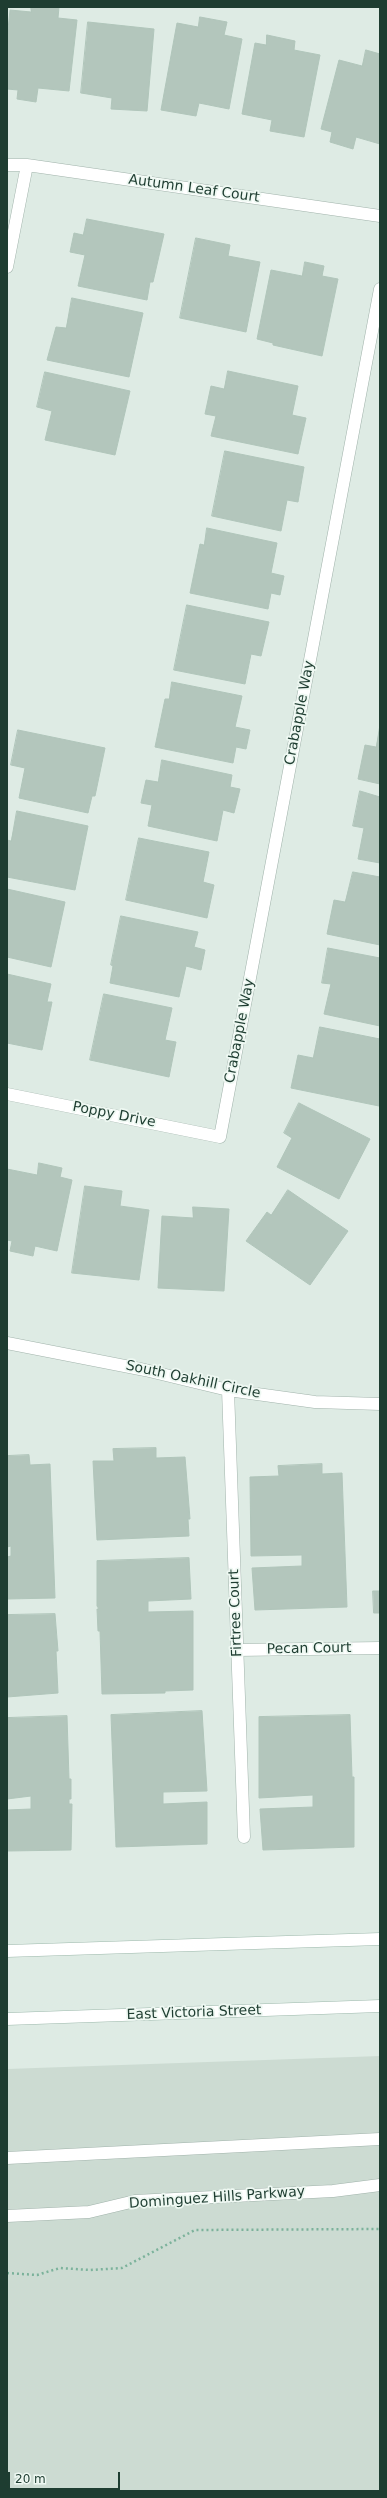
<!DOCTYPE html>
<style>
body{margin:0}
#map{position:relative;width:387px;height:2498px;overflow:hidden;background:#deebe4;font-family:"DejaVu Sans",sans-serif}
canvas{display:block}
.frame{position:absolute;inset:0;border:8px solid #1e3d31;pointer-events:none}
.scale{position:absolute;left:8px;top:2472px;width:112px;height:18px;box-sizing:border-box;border:2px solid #1e3d31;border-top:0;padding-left:5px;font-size:12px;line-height:14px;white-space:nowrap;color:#1e3d31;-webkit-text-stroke:3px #eef8f2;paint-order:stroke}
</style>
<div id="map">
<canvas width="387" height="2498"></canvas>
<div class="frame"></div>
<div class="scale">20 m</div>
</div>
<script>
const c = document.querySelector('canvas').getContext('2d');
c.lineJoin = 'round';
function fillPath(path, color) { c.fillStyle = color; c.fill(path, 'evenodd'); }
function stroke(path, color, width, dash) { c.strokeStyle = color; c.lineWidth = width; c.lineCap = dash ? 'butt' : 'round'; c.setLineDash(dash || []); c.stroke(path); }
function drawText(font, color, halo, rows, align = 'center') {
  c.font = font + ' "DejaVu Sans",sans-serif'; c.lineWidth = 3.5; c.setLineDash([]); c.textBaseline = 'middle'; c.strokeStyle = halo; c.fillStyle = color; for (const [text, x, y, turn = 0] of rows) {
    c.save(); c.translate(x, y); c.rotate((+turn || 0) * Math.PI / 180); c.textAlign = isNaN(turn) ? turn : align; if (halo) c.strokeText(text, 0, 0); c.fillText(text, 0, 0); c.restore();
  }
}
const built = new Path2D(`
 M380 2056V2491H7V2069Z`);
const building = new Path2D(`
 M31 7H59L58 18 77 20 69 91 38 88 36 102 17 99 18 90 7 89V39L10 10 31 12Z
 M200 17 227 22 224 35 242 39 229 109 199 103 196 116 161 110 177 23 198 27Z
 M88 22 154 29 147 111 111 109 112 98 81 93Z
 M267 35 295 41 294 50 320 55 304 137 270 131 272 120 242 114 255 43 266 45Z
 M366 50 380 54V144L356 137 353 149 330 142 332 132 321 129 339 60 362 66Z
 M87 219 164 234 153 282H150L147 300 78 286 85 255 70 252 74 233 83 235Z
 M196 238 230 245 228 256 260 262 246 332 180 318Z
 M305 262 324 266 322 276 338 279 322 356 273 345V343L257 339 271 270 302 276Z
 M72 298 143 313 129 377 47 360 56 327 66 328Z
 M228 371 298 386 292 415 306 418 298 454 211 436 216 416 205 414 211 386 224 389Z
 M45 372 130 391 115 455 45 440 52 411 37 407Z
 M225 451 304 467 298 502 287 500 281 531 212 516Z
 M207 528 277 543 271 573 284 576 280 595 271 593 268 609 190 593 200 544 204 545Z
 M187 605 269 622 261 656 251 654 245 684 174 670Z
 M172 682 242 696 235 727 250 730 246 749 236 747 233 763 155 747 165 699H169Z
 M380 725V784L358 779 365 745 376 747Z
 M18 730 105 748 95 796H92L88 813 19 798 25 768 11 765Z
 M162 760 232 775 230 787 240 789 234 813 223 810 217 841 148 826 152 805 141 803 146 780 158 782Z
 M360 791 380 797V863L358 859 364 828 353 826Z
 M17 811 88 826 75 890 7 877V840L11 841Z
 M139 838 209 852 203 882 214 885 207 918 126 900Z
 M353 872 380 877V945L327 934 334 900 345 902Z
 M7 889 65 902 51 967 7 957Z
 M121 916 198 932 194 947 205 950 201 970 186 966 179 997 110 983 113 966 111 965Z
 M328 948 380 958V1026L324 1014 331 984 322 983Z
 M7 974 51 984 47 1002H52L42 1050 7 1043Z
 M104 994 172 1008 165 1040 176 1042 169 1077 90 1060Z
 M320 1027 380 1039 379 1106 291 1088 298 1055 313 1058Z
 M299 1103 370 1139 339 1199 277 1167 292 1138 284 1133Z
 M39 1163 62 1168 60 1177 72 1180 57 1251 35 1246 33 1256 10 1251 12 1241 7 1240V1169L37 1175Z
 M85 1186 122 1191 120 1206 149 1210 139 1280 72 1273Z
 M288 1190 348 1231 310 1285 246 1241 267 1212 271 1215Z
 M193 1207 229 1209 224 1291 158 1288 162 1216 193 1218Z
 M156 1448V1458L185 1457 190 1519H188L189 1536 97 1540 93 1461H114L113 1449Z
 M29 1455 30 1465 50 1464 55 1598 7 1599V1557L11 1556V1546L7 1547V1456Z
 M322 1464V1474L342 1473 347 1607 255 1610 252 1568 302 1566V1555L251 1556 250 1477 279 1476 278 1466Z
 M189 1558 191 1599 148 1601V1612L193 1611V1690L165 1691V1693L102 1694 100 1631H98L97 1609H99L97 1606V1561Z
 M373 1591H380V1613H374Z
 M55 1614 58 1651H56L58 1693 7 1697V1615Z
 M202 1711 207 1791 163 1792V1804L207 1802V1844L116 1847 111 1715Z
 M350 1715 352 1777H354V1847L263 1850 260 1809 313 1807V1795L259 1798V1717Z
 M67 1716 69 1779H71V1799H69V1804H72L71 1850 7 1851V1810L31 1809V1796L7 1799V1718Z`);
const path = new Path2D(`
 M7 2273 37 2275 60 2268 90 2270 122 2268 195 2230 380 2229`);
const minor = new Path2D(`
 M7 165H27L380 216
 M7 267 27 165
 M7 1094 220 1137 380 289
 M7 1343 145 1370 228 1390 315 1402 380 1404
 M228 1390 244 1837
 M237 1650 380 1648
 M7 2158 380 2139
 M7 2216 89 2212 135 2201 333 2191 380 2185`);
const secondary = new Path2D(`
 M7 1951 380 1939
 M7 2019 380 2006`);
const streetNames = [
 ["Autumn Leaf Court",194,189,8],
 ["Crabapple Way",300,713,-79],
 ["Crabapple Way",240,1031,-79],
 ["Poppy Drive",114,1115,11],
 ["South Oakhill Circle",193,1380,12],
 ["Firtree Court",236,1613,-92],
 ["Pecan Court",309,1649,-1],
 ["East Victoria Street",194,2013,-2],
 ["Dominguez Hills Parkway",217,2198,-4]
];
fillPath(built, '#ccdbd2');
fillPath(building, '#b3c6bc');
stroke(building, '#b0c5ba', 1);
stroke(minor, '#a1b3ab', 13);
stroke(secondary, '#9cb8ab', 13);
stroke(path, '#7bb29b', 2.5, [2, 3]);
stroke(minor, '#fff', 12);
stroke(secondary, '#fff', 12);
drawText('14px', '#1e3d31', '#eef8f2', streetNames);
</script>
